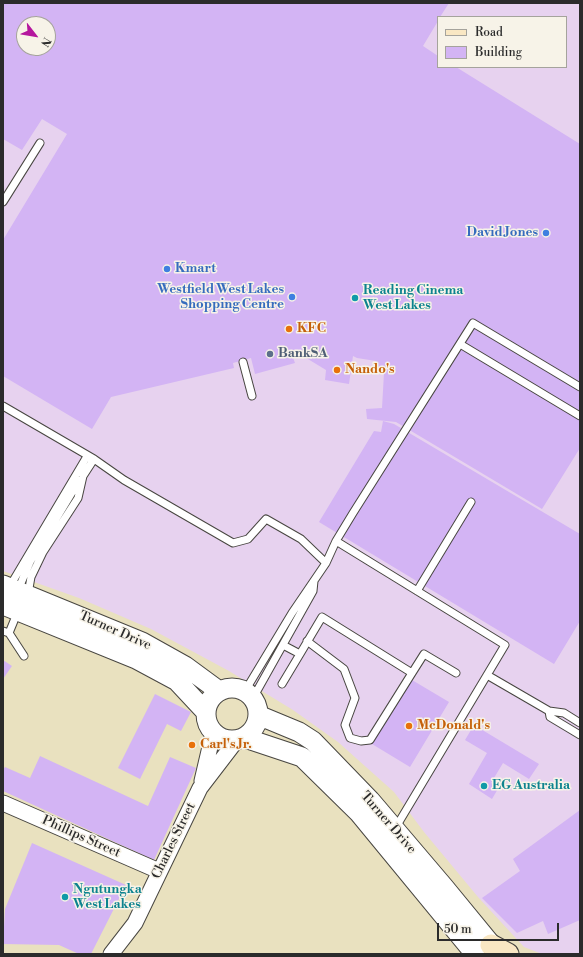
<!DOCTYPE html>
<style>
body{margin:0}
#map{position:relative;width:583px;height:957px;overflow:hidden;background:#e9e1bf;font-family:"Libre Bodoni",serif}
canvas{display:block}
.frame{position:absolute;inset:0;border:4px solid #2b2b2b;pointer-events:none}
.legend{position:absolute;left:437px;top:16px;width:130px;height:52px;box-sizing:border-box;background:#f7f3e8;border:1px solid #a5a39c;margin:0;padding:5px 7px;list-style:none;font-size:12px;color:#2b2b2b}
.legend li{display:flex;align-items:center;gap:8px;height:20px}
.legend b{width:20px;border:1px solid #a5a39c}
.north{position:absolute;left:16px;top:16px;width:40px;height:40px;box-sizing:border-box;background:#f7f3e8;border:1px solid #a5a39c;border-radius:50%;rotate:121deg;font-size:11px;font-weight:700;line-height:16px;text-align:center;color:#2b2b2b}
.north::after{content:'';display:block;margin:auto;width:14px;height:18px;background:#b5179e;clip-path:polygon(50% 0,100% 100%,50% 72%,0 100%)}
.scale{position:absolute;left:437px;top:923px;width:122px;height:18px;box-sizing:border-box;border:2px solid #2b2b2b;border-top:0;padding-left:5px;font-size:12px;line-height:14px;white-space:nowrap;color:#2b2b2b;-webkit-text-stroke:3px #f7f3e8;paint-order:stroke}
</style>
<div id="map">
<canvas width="583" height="957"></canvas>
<div class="frame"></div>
<ul class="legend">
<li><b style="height:5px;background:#f9e7c3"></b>Road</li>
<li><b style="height:11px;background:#d3b4f4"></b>Building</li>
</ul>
<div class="north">N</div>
<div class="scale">50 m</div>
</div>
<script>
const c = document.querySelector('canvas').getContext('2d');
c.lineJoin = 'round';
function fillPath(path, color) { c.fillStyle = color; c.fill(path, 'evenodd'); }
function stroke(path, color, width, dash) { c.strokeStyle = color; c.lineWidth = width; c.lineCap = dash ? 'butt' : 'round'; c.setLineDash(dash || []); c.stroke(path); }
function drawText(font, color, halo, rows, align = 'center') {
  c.font = font + ' "Libre Bodoni",serif'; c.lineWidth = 3; c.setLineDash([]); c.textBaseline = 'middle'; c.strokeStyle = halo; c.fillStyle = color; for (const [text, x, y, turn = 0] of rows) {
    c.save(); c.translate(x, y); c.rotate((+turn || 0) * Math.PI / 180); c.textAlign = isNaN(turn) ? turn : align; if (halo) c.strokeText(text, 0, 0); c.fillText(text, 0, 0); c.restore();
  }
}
const built = new Path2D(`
 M3 3H580V954H542L524 947 478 897 424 832 394 792 338 742 293 710 229 671 151 629 79 598 3 571ZM438 17H566V67H438ZM24 24H48V48H24Z`);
const building = new Path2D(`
 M3 3H449L440 17H438V21L423 46 438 56V67H456L580 144V448L542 509 396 422 367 419 366 409 382 408 384 373H375L376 361 357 358 353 356 349 384 325 380 326 370 298 353 292 355 295 363 255 374 251 358 233 363 234 368 111 397 92 429 3 376V240L67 134 42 119 22 150 3 139ZM24 24H48V48H24Z
 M383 421 394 424 580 534V621L554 664 319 522 374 431 381 432Z
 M3 660 12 666 3 679Z
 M412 680 449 702 410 767 372 744Z
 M155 694 191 712 181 731 167 724 140 779 118 768Z
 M474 725 539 764 529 779 503 763 491 783 499 787 492 799 469 784 487 753 465 740Z
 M40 756 148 806 170 757 196 768 154 860 3 791V770L5 767 30 778Z
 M580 810V920L548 934 543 921 517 933 482 898 520 871 513 859Z
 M32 843 126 885 91 954H79L59 945 3 944 5 909Z`);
const service = new Path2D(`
 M3 202 40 143
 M460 344 580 416
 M243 362 252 396
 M3 406 94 459 124 480 233 543 248 539 266 519 301 539 326 563
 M336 541 505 645 396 827
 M10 586 86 458H92
 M18 590 30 562 79 481
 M417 591 471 502
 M28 594 31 577 43 552 78 498 83 476 94 459
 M3 631 9 633 24 656
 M9 633 18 611
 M307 641 344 669 355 698 345 725 350 738 361 741 370 740 412 673
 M283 645 300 654 322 617 412 673 424 654 456 673
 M487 675 549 711 564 713 580 723
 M282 684 300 654
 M245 691 292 613 326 563 336 541 353 513 473 323 580 387
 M253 698 313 591 314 581
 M549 711 550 717 580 735`);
const minor = new Path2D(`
 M202 781 213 734
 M3 803 159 871
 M111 954 135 923 200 788 236 741`);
const tertiary = new Path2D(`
 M3 585 142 642 185 666 219 691
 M3 605 136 659 177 681 205 711
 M206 714a26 26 0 1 1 52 0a26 26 0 1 1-52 0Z
 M258 715 299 732 313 741 370 800 444 887 499 954
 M245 738 302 757 359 813 475 954`);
const secondary = new Path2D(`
 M491 945 508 954`);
const markers = [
 [546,233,4,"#3f7fe0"],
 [167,269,4,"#3f7fe0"],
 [292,297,4,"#3f7fe0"],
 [355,298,4,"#0f9aa8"],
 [289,329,4,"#e8710a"],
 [270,354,4,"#5c6f8a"],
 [337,370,4,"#e8710a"],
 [409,726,4,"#e8710a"],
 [192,745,4,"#e8710a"],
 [484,786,4,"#0f9aa8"],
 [65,897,4,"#0f9aa8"]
];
const shopNames = [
 ["David Jones",538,233],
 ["Kmart",175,269,"left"],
 ["Westfield West Lakes",284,290],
 ["Shopping Centre",284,305]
];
const cultureNames = [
 ["Reading Cinema",363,291],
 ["West Lakes",363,306],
 ["EG Australia",492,786],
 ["Ngutungka",73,890],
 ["West Lakes",73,905]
];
const foodNames = [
 ["KFC",297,329],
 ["Nando's",345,370],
 ["McDonald's",417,726],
 ["Carl's Jr.",200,745]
];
const serviceNames = [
 ["BankSA",278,354]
];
const streetNames = [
 ["Turner Drive",115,631,24],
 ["Turner Drive",388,823,49],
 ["Phillips Street",81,837,24],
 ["Charles Street",174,841,-64]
];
fillPath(built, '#e7d2ef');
fillPath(building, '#d3b4f4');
stroke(service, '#484641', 9);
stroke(minor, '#484641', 17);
stroke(tertiary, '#484641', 21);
stroke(secondary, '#484641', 23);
stroke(service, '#fff', 7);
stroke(minor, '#fff', 15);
stroke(tertiary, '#fff', 19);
stroke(secondary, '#f9e7c3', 21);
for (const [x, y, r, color] of markers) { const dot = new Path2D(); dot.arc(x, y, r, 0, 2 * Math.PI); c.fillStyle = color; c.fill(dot); stroke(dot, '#f7f3e8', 1.5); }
drawText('bold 13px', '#366cbe', '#f7f3e8', shopNames, 'right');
drawText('bold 13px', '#0d838f', '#f7f3e8', cultureNames, 'left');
drawText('bold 13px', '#c56008', '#f7f3e8', foodNames, 'left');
drawText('bold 13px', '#4e5e75', '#f7f3e8', serviceNames, 'left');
drawText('13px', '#2b2b2b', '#f7f3e8', streetNames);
</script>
